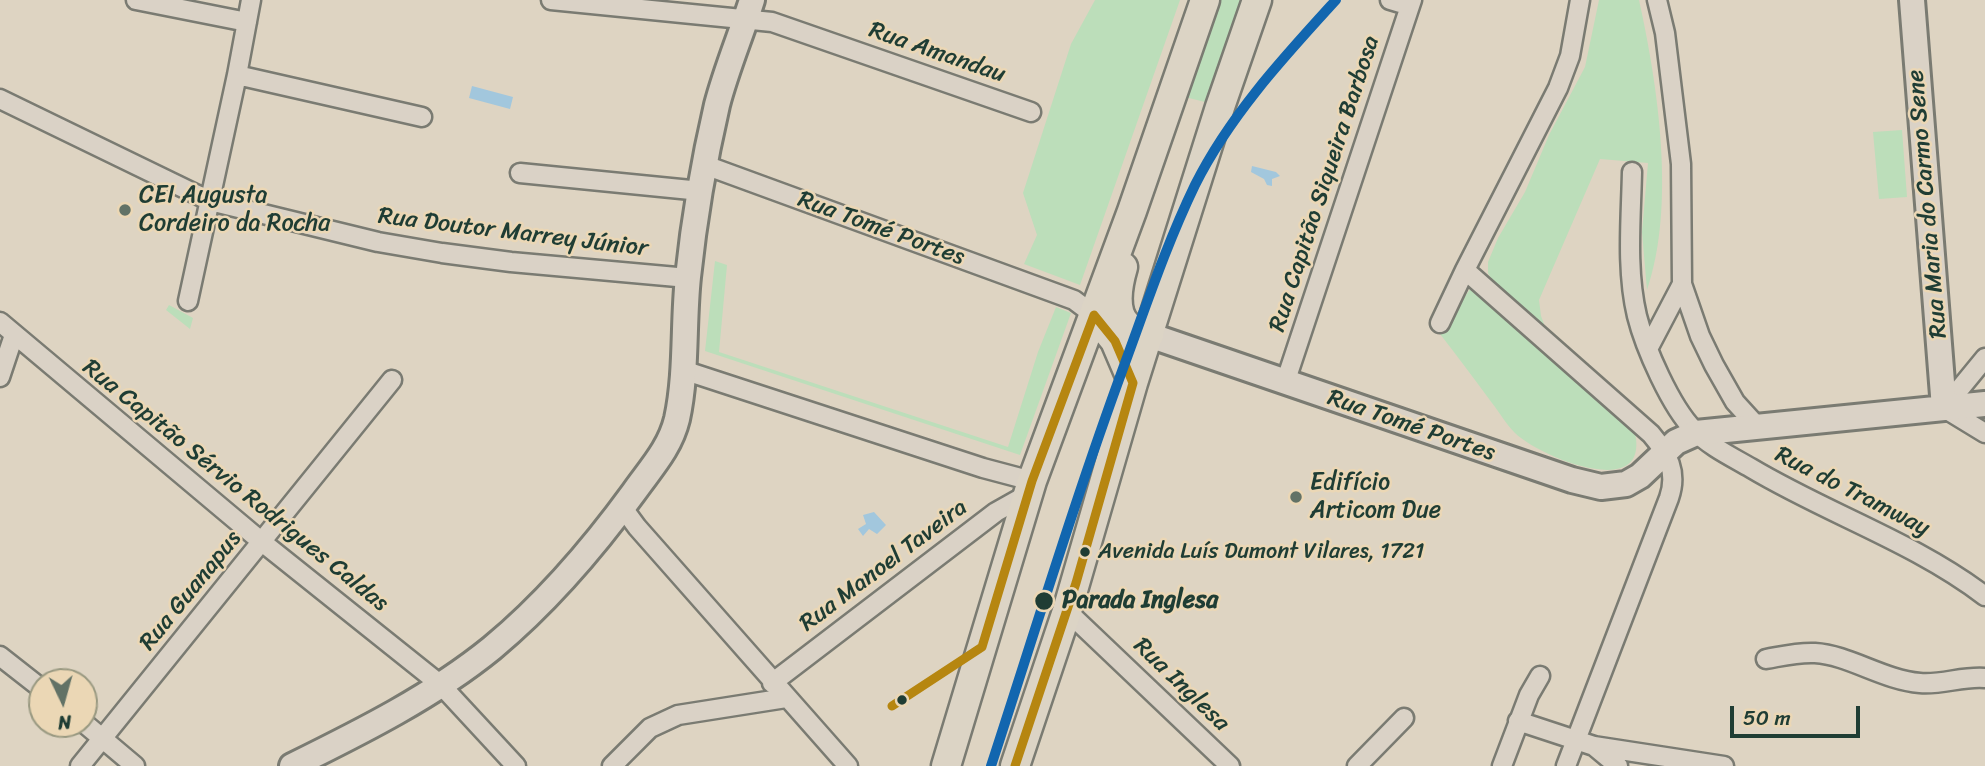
<!DOCTYPE html>
<meta charset="utf-8">
<style>
body{margin:0}
#map{position:relative;width:1985px;height:766px;overflow:hidden;background:#ded4c2;font-family:Sriracha,sans-serif}
canvas{display:block}
.north{position:absolute;left:28px;top:668px;width:70px;height:70px;box-sizing:border-box;background:#ebd7b5;border:2px solid #999981;border-radius:50%;rotate:175deg;font-size:19px;font-weight:700;line-height:28px;text-align:center;color:#1f3d34}
.north::after{content:'';display:block;margin:auto;width:24px;height:32px;background:#627266;clip-path:polygon(50% 0,100% 100%,50% 72%,0 100%)}
.scale{position:absolute;left:1730px;top:706px;width:130px;height:32px;box-sizing:border-box;border:4px solid #1f3d34;border-top:0;padding-left:9px;font-size:21px;line-height:24px;white-space:nowrap;color:#1f3d34;-webkit-text-stroke:5px #ebd7b5;paint-order:stroke}
</style>
<div id="map">
<canvas width="1985" height="766"></canvas>
<div class="north">N</div>
<div class="scale">50 m</div>
</div>
<script>
const c = document.querySelector('canvas').getContext('2d');
c.lineJoin = 'round';
function fillPath(path, color) { c.fillStyle = color; c.fill(path, 'evenodd'); }
function stroke(path, color, width, dash) { c.strokeStyle = color; c.lineWidth = width; c.lineCap = dash ? 'butt' : 'round'; c.setLineDash(dash || []); c.stroke(path); }
function drawText(font, color, halo, rows, align = 'center') {
  c.font = font + ' Sriracha,sans-serif'; c.lineWidth = 5; c.setLineDash([]); c.textBaseline = 'middle'; c.strokeStyle = halo; c.fillStyle = color; for (const [text, x, y, turn = 0] of rows) {
    c.save(); c.translate(x, y); c.rotate((+turn || 0) * Math.PI / 180); c.textAlign = isNaN(turn) ? turn : align; if (halo) c.strokeText(text, 0, 0); c.fillText(text, 0, 0); c.restore();
  }
}
const green = new Path2D(`
 M1095 0H1180L1080 285 1024 264 1037 235 1023 193 1071 44Z
 M1217 0H1243L1209 103 1185 97Z
 M1599 0H1639C1658 86 1676 205 1647 290L1642 232 1648 163 1600 159 1539 300 1541 316 1544 324 1542 325 1494 284 1488 273V262L1498 238 1525 192 1549 135 1585 67Z
 M1902 130 1907 197 1879 199 1873 132Z
 M715 261 727 265 719 352 1008 447 1038 352 1056 307 1071 313 1020 455 705 351Z
 M1470 289 1635 433C1650 503 1538 456 1515 433 1506 424 1500 413 1492 403 1475 380 1458 357 1440 334Z
 M169 305 193 318 190 329 166 310Z`);
const water = new Path2D(`
 M472 86 513 97 510 109 469 98Z
 M1252 166 1276 172 1280 176 1272 179V186L1267 185 1264 179 1251 172Z
 M874 512 886 525 877 534 869 529 863 536 858 529 866 524 863 515Z`);
const street = new Path2D(`
 M136 0 247 22
 M551 0 772 22 1031 112
 M1390 0 1410 6
 M1657 0 1665 33 1681 164 1682 284 1700 336 1714 365 1735 402 1756 425
 M237 75 422 117
 M0 99 210 201 378 242 442 253 511 262 688 278
 M705 165 1074 300 1094 315
 M1632 172C1631 219 1626 270 1637 316 1645 348 1671 407 1694 430 1709 446 1732 457 1751 468 1828 514 1914 542 1985 596
 M520 173 701 191
 M188 301 237 75 251 0
 M0 322 262 542 441 685 516 766
 M1440 323 1465 270
 M1649 347 1682 284
 M1985 358 1944 408 1985 433
 M683 370 983 468 1032 481
 M0 377 14 335
 M1285 383 1412 0
 M623 508 637 527 848 766
 M1067 611 1230 766
 M0 656 42 689
 M1766 659C1783 656 1798 652 1815 653 1849 655 1883 680 1920 683 1942 685 1963 676 1985 678
 M772 683 996 512 1028 494
 M1518 721 1594 746 1618 766
 M84 723 135 766
 M1594 746 1724 766
 M80 766 392 380
 M612 766 650 728 678 715 786 698
 M1357 766 1404 718
 M1502 766 1529 695 1540 676
 M1566 766 1669 498C1678 472 1668 454 1651 434L1465 270 1558 88 1570 56 1580 0`);
const secondary = new Path2D(`
 M1912 0 1944 408
 M1149 335 1572 480 1601 487 1626 484 1640 476 1676 442 1696 433 1985 404
 M292 766C361 732 433 696 492 648 545 604 594 547 634 492 651 468 670 448 677 419 687 373 683 324 688 277 694 220 704 161 717 105 726 70 741 35 752 0`);
const primary = new Path2D(`
 M1123 267C1118 284 1112 313 1128 326 1134 330 1142 332 1149 335
 M1094 315 1115 341 1133 383
 M946 766 1032 481 1132 211 1205 0
 M1015 766 1067 611 1133 383 1220 107 1257 0`);
const bus1 = new Path2D(`
 M892 706 982 647 1032 481 1094 315 1115 341 1133 383 1076 583 1015 766`);
const metro1 = new Path2D(`
 M991 766C1035 631 1076 496 1125 363 1147 303 1167 243 1195 185 1230 115 1284 57 1336 0`);
const markers = [
 [125,210,7,"#627266"],
 [1296,497,7,"#627266"],
 [1085,552,6,"#1f3d34"],
 [1044,601,10,"#1f3d34"],
 [902,700,6,"#1f3d34"]
];
const busNames = [
 ["Avenida Luís Dumont Vilares, 1721",1098,552]
];
const streetNames = [
 ["Rua Amandau",937,53,19],
 ["Rua Capitão Siqueira Barbosa",1325,184,-72],
 ["Rua Maria do Carmo Sene",1928,204,-95],
 ["Rua Tomé Portes",881,229,20],
 ["Rua Doutor Marrey Júnior",513,233,7],
 ["Rua Tomé Portes",1411,426,19],
 ["Rua Capitão Sérvio Rodrigues Caldas",235,486,39],
 ["Rua do Tramway",1852,492,27],
 ["Rua Manoel Taveira",884,566,-37],
 ["Rua Guanapus",191,591,-51],
 ["Rua Inglesa",1181,685,44]
];
const poiNames = [
 ["CEI Augusta",139,196],
 ["Cordeiro da Rocha",139,224],
 ["Edifício",1310,483],
 ["Articom Due",1310,511]
];
const stopNames = [
 ["Parada Inglesa",1062,601]
];
fillPath(green, '#bcdeba');
fillPath(water, '#a2c7dd');
stroke(street, '#7a7b72', 23);
stroke(secondary, '#7a7b72', 30);
stroke(primary, '#7a7b72', 33);
stroke(street, '#dad2c6', 18);
stroke(secondary, '#dad2c6', 24);
stroke(primary, '#dcd4c5', 28);
stroke(bus1, '#b68610', 9);
stroke(metro1, '#1266af', 10);
for (const [x, y, r, color] of markers) { const dot = new Path2D(); dot.arc(x, y, r, 0, 2 * Math.PI); c.fillStyle = color; c.fill(dot); stroke(dot, '#ebd7b5', 2.5); }
drawText('22px', '#1f3d34', '#ebd7b5', busNames, 'left');
drawText('24px', '#1f3d34', '#ebd7b5', streetNames);
drawText('24px', '#1f3d34', '#ebd7b5', poiNames, 'left');
drawText('bold 24px', '#1f3d34', '#ebd7b5', stopNames, 'left');
</script>
